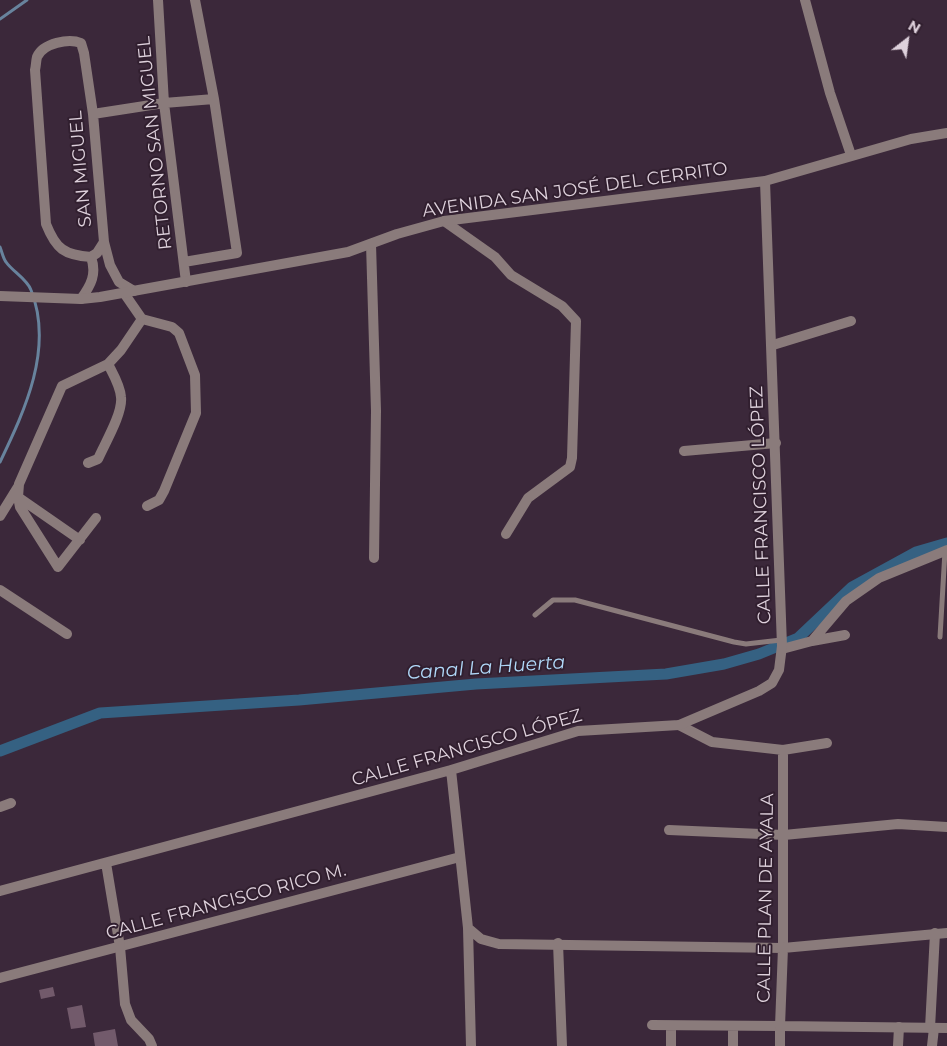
<!DOCTYPE html>
<meta charset="utf-8">
<style>
body{margin:0}
#map{position:relative;width:947px;height:1046px;overflow:hidden;background:#3b283a;font-family:Montserrat,sans-serif}
canvas{display:block}
.north{position:absolute;left:882px;top:15px;width:50px;height:50px;-webkit-text-stroke:4px #311f2f;paint-order:stroke;rotate:30deg;font-size:14px;font-weight:700;line-height:20px;text-align:center;color:#ded1dc}
.north::after{content:'';display:block;margin:auto;width:18px;height:22px;background:#ded1dc;clip-path:polygon(50% 0,100% 100%,50% 72%,0 100%)}
</style>
<div id="map">
<canvas width="947" height="1046"></canvas>
<div class="north">N</div>
</div>
<script>
const c = document.querySelector('canvas').getContext('2d');
c.lineJoin = 'round';
function stroke(path, color, width, dash) { c.strokeStyle = color; c.lineWidth = width; c.lineCap = dash ? 'butt' : 'round'; c.setLineDash(dash || []); c.stroke(path); }
function fillPath(path, color) { c.fillStyle = color; c.fill(path, 'evenodd'); }
function drawText(font, color, halo, rows, align = 'center') {
  c.font = font + ' Montserrat,sans-serif'; c.lineWidth = 4; c.setLineDash([]); c.textBaseline = 'middle'; c.strokeStyle = halo; c.fillStyle = color; for (const [text, x, y, turn = 0] of rows) {
    c.save(); c.translate(x, y); c.rotate((+turn || 0) * Math.PI / 180); c.textAlign = isNaN(turn) ? turn : align; if (halo) c.strokeText(text, 0, 0); c.fillText(text, 0, 0); c.restore();
  }
}
const stream = new Path2D(`
 M0 19 27 0
 M0 247C2 252 3 258 6 262 12 271 27 279 31 290 54 348 25 410 0 462`);
const canal = new Path2D(`
 M0 751 100 713 299 700 476 684 666 674 724 664 759 654 798 638 852 587 916 552 947 543`);
const building = new Path2D(`
 M53 987 55 996 41 999 39 990Z
 M82 1005 86 1027 71 1029 67 1008Z
 M115 1029 118 1046H95L93 1033Z`);
const service = new Path2D(`
 M535 615 553 600H575L734 642 746 644 781 640
 M940 637 945 551`);
const minor = new Path2D(`
 M158 0 164 103 186 282
 M805 0 830 93 851 155
 M93 114 164 103 214 99
 M444 221 495 257 511 275 562 306 576 321 572 458 570 467 528 498 506 534
 M104 242 97 253 91 257C64 255 56 249 46 224L35 70C36 66 36 61 37 57 43 43 69 38 81 43L84 53 93 114 104 242 110 265 119 282 134 291
 M371 244 376 411 374 558
 M184 262 237 253 214 99 195 0
 M124 293 142 319 172 327 179 333 195 375 196 413 164 491 159 500 147 506
 M81 299C91 285 97 274 91 257
 M773 345 851 321
 M684 451 776 443
 M88 463 98 459C105 443 123 413 121 397 120 385 113 374 108 364
 M18 497 80 540
 M0 516 18 487
 M96 518 58 567 20 507 18 497 19 484 62 386 108 364 121 350 142 319
 M0 590 67 634
 M812 641 845 635
 M782 649 812 641 846 601 879 578 947 550
 M679 725 712 742 783 750 827 743
 M783 750V948
 M0 807 11 803
 M669 830 784 835 898 824 947 827
 M558 943 562 1046
 M0 978 460 857
 M652 1025 780 1026V1046
 M930 1028 935 933
 M671 1046V1026
 M733 1046V1026
 M898 1046 899 1027
 M932 1046 934 1028`);
const tertiary = new Path2D(`
 M0 296 81 299 100 297 348 252 397 234 444 221 765 181 911 139 947 133
 M451 770 468 928 471 1046
 M106 863 120 947 125 1004 131 1020 149 1039 152 1046
 M0 891 451 770 578 731 679 725 759 691 772 683 779 670 782 646 765 181
 M468 928 481 939 499 944 783 948 947 933
 M783 948 780 1026 947 1028`);
const streetNames = [
 ["RETORNO SAN MIGUEL",155,143,-96],
 ["SAN MIGUEL",81,169,-95],
 ["AVENIDA SAN JOSÉ DEL CERRITO",575,190,-8],
 ["CALLE FRANCISCO LÓPEZ",761,505,-92],
 ["CALLE FRANCISCO LÓPEZ",467,748,-16],
 ["CALLE PLAN DE AYALA",766,898,-89],
 ["CALLE FRANCISCO RICO M.",226,902,-15]
];
const waterNames = [
 ["Canal La Huerta",486,668,-4]
];
stroke(stream, '#68839d', 3);
stroke(canal, '#356182', 11);
fillPath(building, '#725a6b');
stroke(service, '#8a7b7b', 5);
stroke(minor, '#8a7b7b', 10);
stroke(tertiary, '#8a7b7b', 10);
drawText('18px', '#ded1dc', '#311f2f', streetNames);
drawText('italic 19px', '#b0d8f8', '#311f2f', waterNames);
</script>
